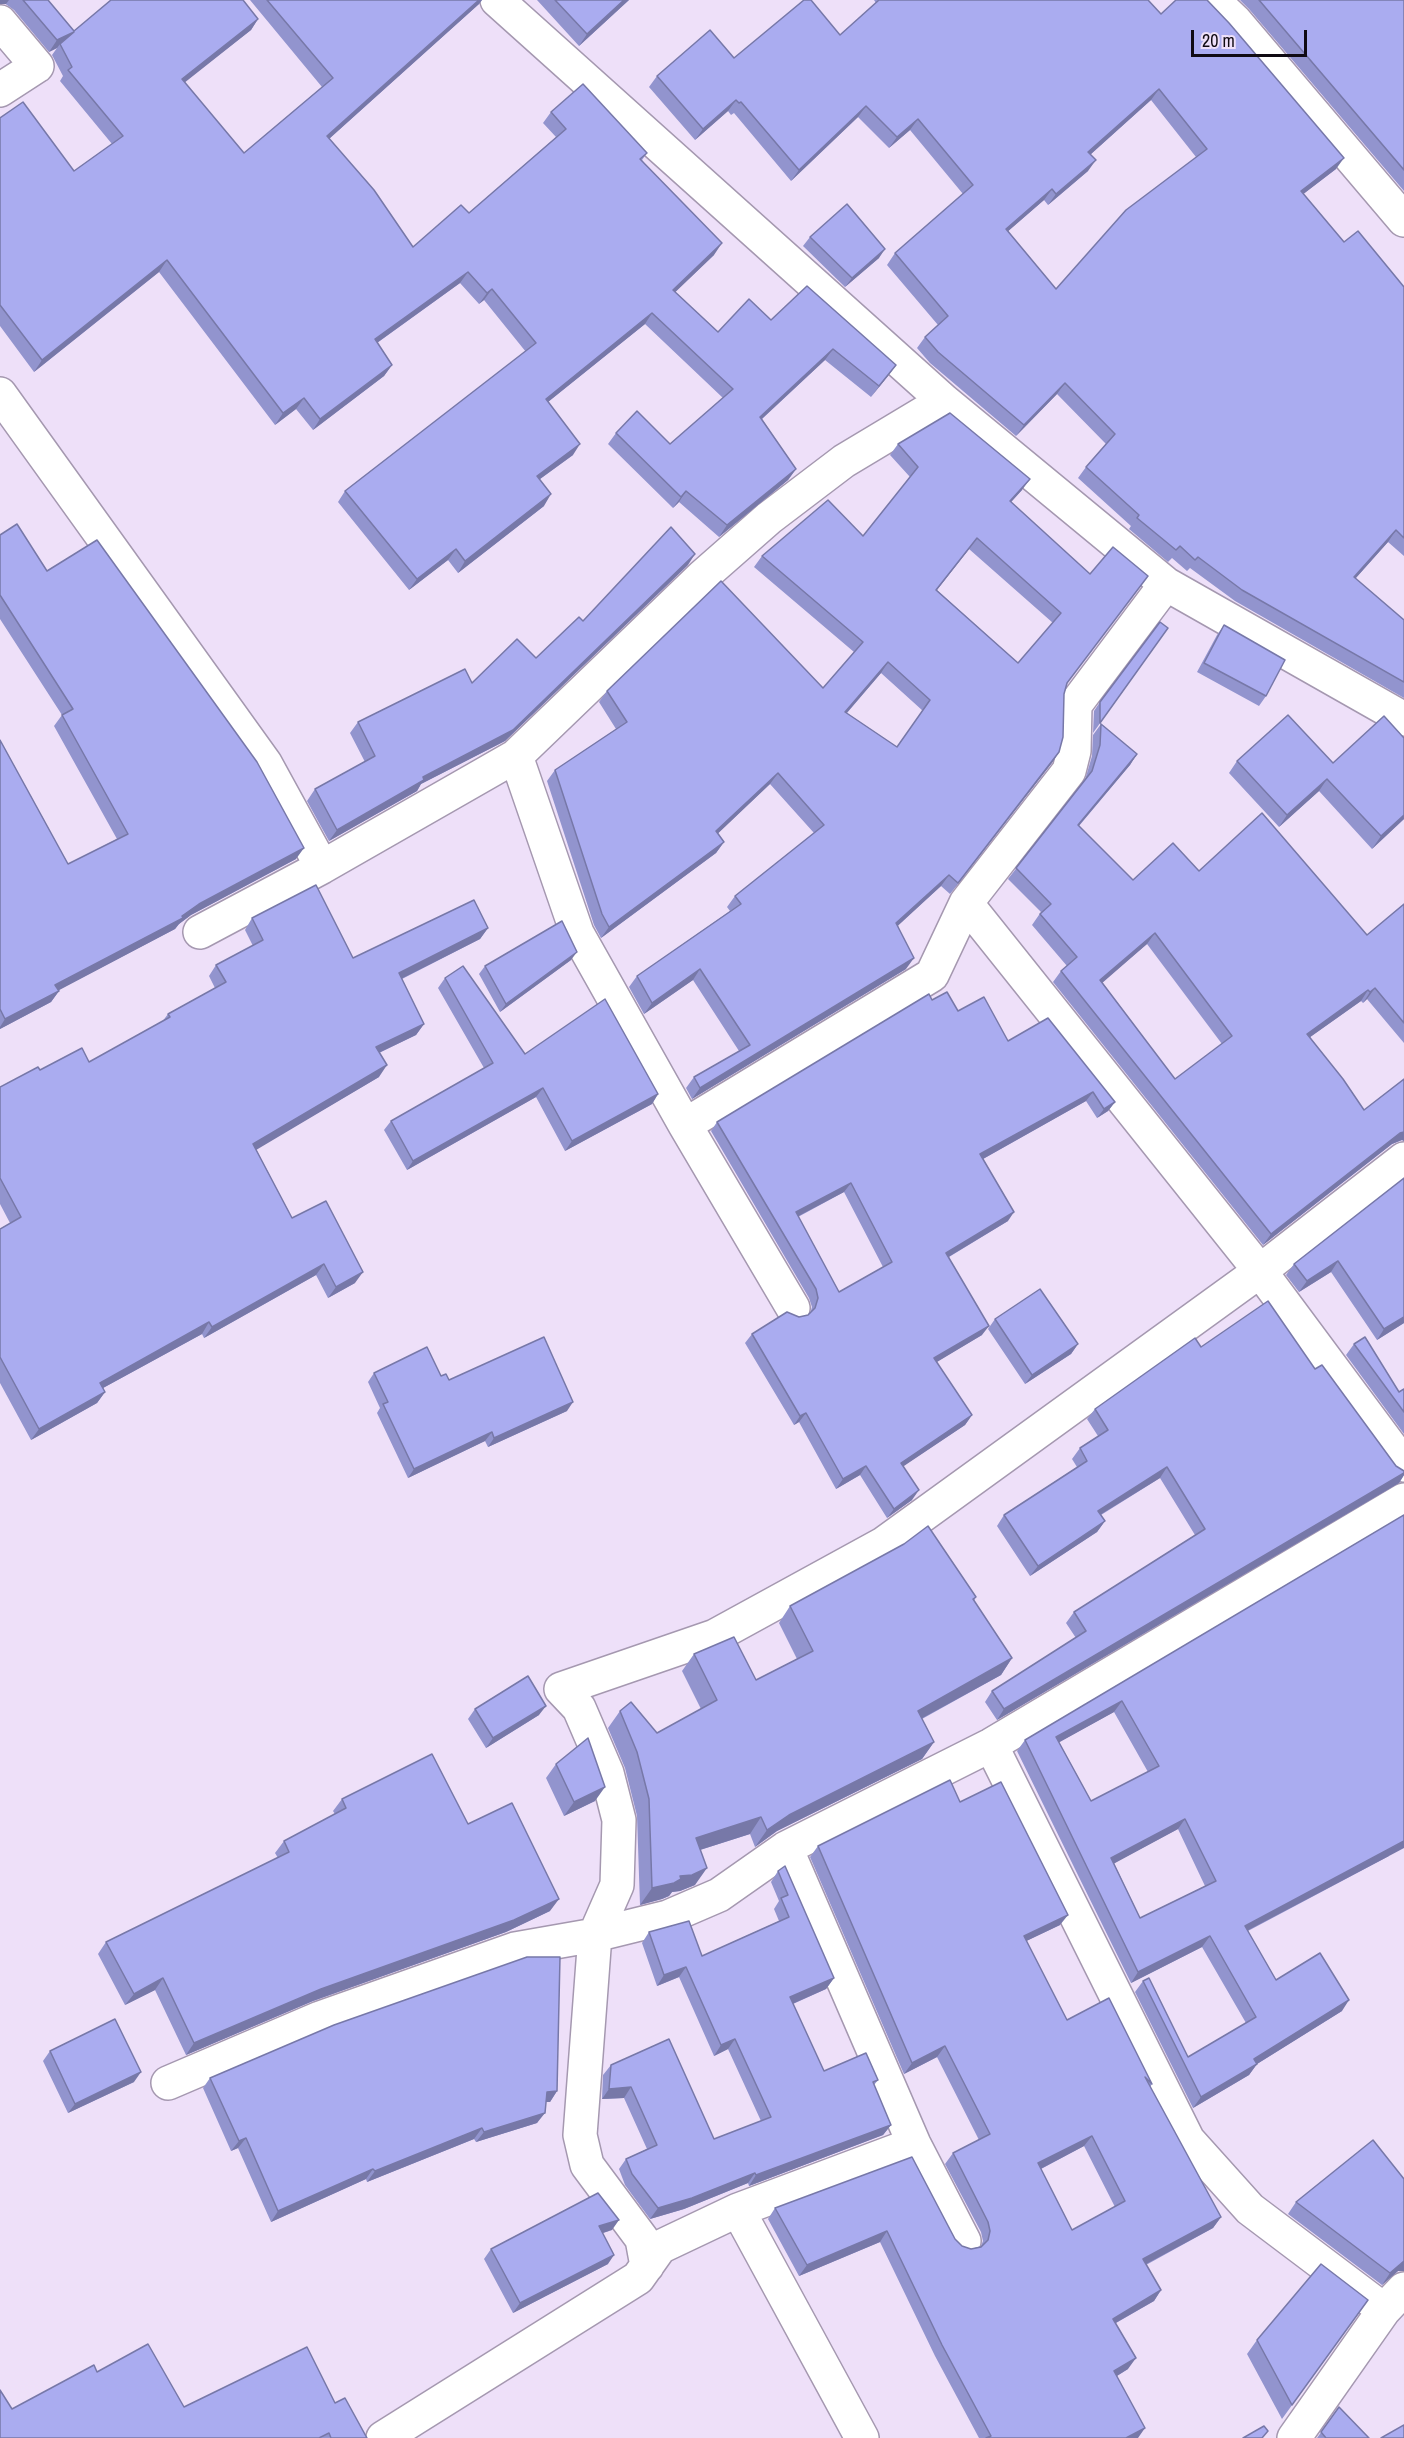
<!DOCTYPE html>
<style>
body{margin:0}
#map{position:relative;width:1404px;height:2438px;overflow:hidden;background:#eee0f9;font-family:"Archivo Narrow",sans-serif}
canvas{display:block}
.scale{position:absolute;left:1191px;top:30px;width:116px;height:27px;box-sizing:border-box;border:3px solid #100b13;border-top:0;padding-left:8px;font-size:18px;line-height:21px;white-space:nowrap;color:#100b13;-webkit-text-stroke:4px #eee0f9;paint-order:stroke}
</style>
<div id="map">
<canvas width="1404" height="2438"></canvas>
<div class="scale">20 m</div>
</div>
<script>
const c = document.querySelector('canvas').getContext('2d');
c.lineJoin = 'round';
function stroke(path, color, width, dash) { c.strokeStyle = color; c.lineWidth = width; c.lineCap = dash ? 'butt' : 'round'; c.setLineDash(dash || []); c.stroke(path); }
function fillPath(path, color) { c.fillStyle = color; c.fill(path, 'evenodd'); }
const street = new Path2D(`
 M497 0 944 401 1166 584 1404 719
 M1213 0 1235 21 1404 220
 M0 22 37 66 0 90
 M0 394 265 763 322 867
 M516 756 577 933 685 1125 793 1308
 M966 903 1260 1271 1404 1465
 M200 932 322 867 516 756 703 576 769 518 844 461 944 401
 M685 1125 932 975 966 903 1069 771 1074 751 1075 705 1166 584
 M991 1745 1188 2140 1250 2209 1384 2310
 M786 1848 914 2144 964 2241
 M168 2083 320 2018 515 1949 595 1935 668 1917 719 1895 786 1848 991 1745 1404 1500
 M738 2210 862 2438
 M647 2266 642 2239 587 2165 580 2135 595 1935 617 1885 619 1820 607 1773 579 1708 561 1689 715 1636 883 1544 1260 1271 1404 1159
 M383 2438 638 2278 660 2247 738 2210 914 2144
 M1294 2438 1384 2310 1404 2289`);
const wall = new Path2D(`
 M0 0H48L74 31 258 19 251 30 184 82 244 153 322 87 250 0H482L479 4 329 139 413 247 469 213 556 137 543 123 551 112 647 153 642 160 714 255 675 292 718 332 771 320 896 365 871 397 825 360 762 419 796 469 788 480 719 537 679 502 673 508 608 444 616 433 670 444 723 398 645 324 548 402 573 455 540 479 544 506 458 573 448 560 409 590 338 502 345 491 526 352 484 300 479 304 460 283 377 343 392 365 384 376 313 430 296 409 275 425 159 272 34 372 0 326V118L74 171 112 144 60 81 63 76 52 55 57 48 49 52 14 10Z
 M537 0H629L579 46Z
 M874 0H1148L1161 14 1336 169 1303 194 1344 242 1404 287V556L1388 542 1355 579 1404 620V698L1235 601 1190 568 1187 571 1172 558 1168 562 1129 529 1131 526 1078 478 1086 467 1106 444 1057 394 1016 436 930 363 917 348 925 337 938 325 887 265 895 253 963 194 910 130 889 148 858 117 791 181 734 113 731 115 728 111 695 140 649 87 657 76 734 58 840 35 876 3ZM1151 100 1196 157 1056 289 1008 231 1044 200 1048 205 1088 171 1091 154Z
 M1240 0H1404V191L1249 9Z
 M810 237 879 258 845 287 803 246Z
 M898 444 1022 490 1011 502 1090 574 1067 685 1064 694 1059 752 950 894 941 886 898 925 906 969 692 1099 686 1088 694 1077 739 1051 693 980 644 1014 629 987 637 976 730 911 727 907 735 896 814 833 770 784 718 833 724 842 716 853 601 938 594 925 547 781 555 770 616 729 599 702 607 691 823 688 854 652 754 567 762 556 863 536 910 477 890 455ZM969 549 1053 623 1018 663 937 590ZM881 673 923 711 897 747 847 713Z
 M0 535 47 571 296 859 191 915 179 924 175 929 58 990 59 991 51 1002 0 1029V740L68 864 117 839 54 726 62 715 0 619Z
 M688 565 505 741 421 784 417 791 329 841 307 801 315 789 365 762 350 733 358 722 472 683 536 658 583 621Z
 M1224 625 1266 696 1259 706 1197 672 1217 635Z
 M1168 628 1093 733 1094 711 1100 702Z
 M1101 724 1137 754 1130 765 1079 826 1133 880 1199 871 1367 935 1404 904V1043L1367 999 1363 1003 1361 1001 1310 1037 1364 1110 1404 1079V1141L1402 1140 1392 1144 1263 1245 1053 982 1061 971 1067 966 1032 925 1041 912 1008 879 1085 780 1092 756 1093 735ZM1147 944 1222 1044 1175 1079 1102 982Z
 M1237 761 1333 763 1404 819 1372 849 1319 791 1279 827 1229 773Z
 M252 918 353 958 488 928 480 939 402 979 424 1024 416 1035 379 1053V1077L256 1149 292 1218 355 1283 328 1298 316 1275 204 1338 202 1334 103 1388 105 1392 97 1403 31 1440 0 1383V1229L10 1223 0 1204V1087L40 1070 89 1062 162 1022 168 1014 215 988 209 976 216 965 253 946 245 930Z
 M571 960 500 1012 479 974 485 966Z
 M445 978 525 1054 658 1094 652 1104 565 1151 536 1097 407 1170 384 1130 391 1121 484 1068 438 988Z
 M932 1000 958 1011 1115 1102 1108 1111 1097 1118 1086 1101 983 1159 1008 1221 949 1257 982 1335 936 1362 972 1415 965 1425 903 1466 912 1500 887 1518 860 1475 836 1489 799 1422 794 1425 745 1343 752 1334 799 1317 808 1315 810 1314 812 1307 809 1298 711 1131 717 1122ZM844 1192 883 1267 839 1292 798 1217Z
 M1404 1178V1323L1377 1340 1331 1272 1299 1292 1286 1275 1294 1264Z
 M995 1319 1078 1344 1071 1354 1025 1384 988 1329Z
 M1354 1344 1399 1392 1404 1389V1434L1346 1355Z
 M1201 1347 1315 1369 1396 1466 1404 1471V1475L1399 1483 997 1720 985 1702 992 1691 1076 1638 1066 1623 1074 1612 1195 1535 1160 1478 1101 1515 1105 1521 1097 1532 1030 1576 997 1526 1004 1515 1077 1467 1072 1459 1080 1448 1098 1436 1087 1419 1095 1409Z
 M374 1373 441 1376 449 1380 567 1411 488 1447 485 1441 408 1478 377 1413 380 1408 368 1382Z
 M1404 1515 1389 1856 1248 1931 1276 1980 1342 2011 1257 2064 1249 2075 1193 2108 1135 1992 1143 1981 1188 2057 1246 2023 1202 1947 1131 1983 1017 1751 1025 1740ZM1114 1712 1148 1772 1091 1801 1059 1742ZM1178 1829 1205 1886 1140 1918 1114 1863Z
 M976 1597 974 1601 1012 1658 1001 1675 922 1719 934 1742 922 1759 777 1831 755 1847 750 1834 700 1850 695 1885 680 1891 672 1892 669 1896 662 1899 640 1905 637 1816 625 1768 608 1728 620 1711 657 1733 701 1709 682 1671 694 1654 756 1680 797 1659 779 1623 790 1606Z
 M475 1709 539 1715 486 1748 468 1719Z
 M556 1764 595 1801 564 1816 546 1778Z
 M342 1799 468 1824 550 1911 506 1932 313 2001 186 2055 155 1990 125 2005 98 1954 106 1942 278 1858 275 1853 284 1841 335 1814 333 1811Z
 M960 1802 1060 1925 1026 1941 1067 2020 1109 1998 1152 2084 1150 2087 1221 2217 1213 2228 1146 2265 1161 2290 1154 2301 1116 2323 1128 2369 1117 2376 1138 2438H979L935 2356 880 2242 799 2276 768 2219 775 2208 955 2239 962 2246 971 2249 981 2246 983 2241 981 2232 945 2164 953 2153 979 2140 937 2057 904 2074 810 1857 818 1846ZM1084 2146 1115 2207 1072 2230 1041 2169Z
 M778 1871 834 1978 826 1989 793 2004 824 2071 878 2080 874 2085 891 2125 883 2135 749 2186 748 2183 684 2209 650 2219 625 2185 619 2169 626 2159 647 2149 624 2098 602 2099 603 2075 611 2065 714 2139 761 2121 728 2049 714 2056 679 1977 657 1986 642 1943 649 1932 702 1956 779 1921 774 1909 779 1901 771 1882Z
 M50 2051 134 2082 68 2113 43 2061Z
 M210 2078 557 2091 550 2102H546L537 2123 476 2142 474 2139 367 2182 366 2179 271 2222 238 2148 231 2151 203 2088Z
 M1296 2202 1398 2271 1382 2285 1288 2214Z
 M612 2230 603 2233 608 2264 513 2313 484 2259 491 2249Z
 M1368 2300 1282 2419 1247 2354 1257 2340Z
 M97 2372 184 2407 335 2403 367 2438H0L12 2409Z
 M1339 2407 1369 2438H1317Z`);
const shadedWall = new Path2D(`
 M0 0H9L6 4H0Z
 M479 0H482L479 4 320 147 327 136Z
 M624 0H629L579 46 587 34Z
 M258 19 251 30 174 91 182 79Z
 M74 32 60 44 57 48 49 52 57 40Z
 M1159 89 1151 100 1081 163 1088 152Z
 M736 100 728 111 695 140 703 129Z
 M866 106 858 117 791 181 799 170Z
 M918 119 910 130 889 148 897 137Z
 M1344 158 1336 169 1293 202 1301 191Z
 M1096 160 1088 171 1048 205 1056 194Z
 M1052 189 1044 200 998 240 1006 229Z
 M722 243 714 255 665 302 673 290Z
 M885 249 879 258 845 287 852 278Z
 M167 260 159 272 34 372 42 360Z
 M468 272 460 283 367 350 375 339Z
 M492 289 484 300 479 304 487 293Z
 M652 313 645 324 538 410 546 399Z
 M833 349 825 360 752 428 760 417Z
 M392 365 384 376 313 430 320 419Z
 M896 365 888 376 871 397 879 386Z
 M1065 383 1057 394 1016 436 1024 425Z
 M304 398 296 409 275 425 283 413Z
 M580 444 573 455 529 487 537 476Z
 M796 469 788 480 719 537 727 525Z
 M1030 479 1022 490 1002 512 1010 501Z
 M686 491 679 502 673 508 681 497Z
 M551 494 544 506 458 573 465 561Z
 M1396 530 1388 542 1346 589 1354 577Z
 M977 538 969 549 928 601 936 590Z
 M456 549 448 560 409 590 417 579Z
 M695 554 688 565 505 741 421 784 417 791 329 841 337 830Z
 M888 662 881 673 838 723 845 712Z
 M1059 752 1052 763 950 894 958 883Z
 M1137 754 1130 765 1070 836 1078 825Z
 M778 773 770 784 709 842 716 831Z
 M1327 779 1319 791 1279 827 1287 815Z
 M1404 815V819L1372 849 1381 836Z
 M724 842 716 853 601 938 609 927Z
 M304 848 296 859 191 915 179 924 175 929 48 996 55 985 182 916 199 904Z
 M949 875 941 886 889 934 896 923Z
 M488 928 480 939 391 984 399 973Z
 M1155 933 1147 944 1093 991 1100 980Z
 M577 952 571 960 500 1012 506 1004Z
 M914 958 906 969 692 1099 700 1088Z
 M700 969 693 980 644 1014 652 1003Z
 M1375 988 1367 999 1363 1003 1370 992Z
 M1368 990 1361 1001 1299 1045 1307 1034Z
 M59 991 51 1002 0 1029V1027L5 1019Z
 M424 1024 416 1035 368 1058 376 1047Z
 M387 1065 379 1077 246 1156 253 1144Z
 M543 1088 536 1097 407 1170 413 1161Z
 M1093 1092 1086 1101 974 1164 980 1154Z
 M658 1094 652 1104 565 1151 572 1141Z
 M1115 1102 1108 1111 1097 1118 1104 1109Z
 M1404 1132V1141L1402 1140 1392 1144 1263 1245 1271 1234 1400 1133Z
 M851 1183 844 1192 789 1221 796 1212Z
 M1014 1212 1008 1221 940 1262 946 1253Z
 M1338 1261 1331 1272 1299 1292 1307 1281Z
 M324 1264 316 1275 204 1338 212 1327Z
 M363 1272 355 1283 328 1298 336 1287Z
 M1404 1317V1323L1377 1340 1384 1329Z
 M209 1322 202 1334 92 1394 100 1383Z
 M989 1326 982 1335 927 1368 934 1358Z
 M1078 1344 1071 1354 1025 1384 1032 1375Z
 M105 1392 97 1403 31 1440 39 1429Z
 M573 1402 567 1411 488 1447 494 1438Z
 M806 1413 799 1422 794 1425 800 1416Z
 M972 1415 965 1425 895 1472 901 1463Z
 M492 1432 485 1441 408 1478 414 1469Z
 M866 1466 860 1475 836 1489 843 1479Z
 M1167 1467 1160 1478 1090 1521 1098 1511Z
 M1404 1473V1475L1399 1483 997 1720 1004 1709Z
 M919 1490 912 1500 887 1518 894 1509Z
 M1105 1521 1097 1532 1030 1576 1038 1566Z
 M1012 1658 1001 1675 906 1727 918 1711Z
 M1122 1701 1114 1712 1049 1748 1056 1737Z
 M546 1706 539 1715 486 1748 493 1738Z
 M934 1742 922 1759 777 1831 755 1847 767 1830 789 1815Z
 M605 1787 595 1801 564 1816 574 1802Z
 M761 1817 750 1834 684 1855 696 1838Z
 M1185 1819 1178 1829 1104 1869 1111 1858Z
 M1404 1841V1848L1389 1856 1237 1936 1245 1926Z
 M707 1868 695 1885 680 1891 672 1892 669 1896 662 1899 640 1905 652 1888 680 1876Z
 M559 1899 550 1911 506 1932 313 2001 186 2055 194 2043 321 1989Z
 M1068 1915 1060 1925 1016 1946 1024 1936Z
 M1210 1936 1202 1947 1131 1983 1138 1972Z
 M686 1967 679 1977 657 1986 664 1975Z
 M163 1978 155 1990 125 2005 134 1994Z
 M834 1978 826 1989 783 2008 790 1997Z
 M1349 2000 1342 2011 1257 2064 1249 2075 1193 2108 1201 2097 1254 2059Z
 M735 2039 728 2049 714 2056 721 2045Z
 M945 2046 937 2057 904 2074 912 2063Z
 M141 2072 134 2082 68 2113 75 2104Z
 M631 2087 624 2098 602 2099 609 2089Z
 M557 2091 550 2102H540L547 2092Z
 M545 2113 537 2123 476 2142 484 2132Z
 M891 2125 883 2135 749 2186 756 2175Z
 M482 2128 474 2139 367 2182 375 2171Z
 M1092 2136 1084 2146 1031 2174 1038 2163Z
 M246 2138 238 2148 231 2151 239 2141Z
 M373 2169 366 2179 271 2222 278 2211Z
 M755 2173 748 2183 684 2209 650 2219 658 2208Z
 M1221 2217 1213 2228 1135 2270 1143 2259Z
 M619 2220 612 2230 593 2236 599 2226Z
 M887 2231 880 2242 799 2276 807 2265Z
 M614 2255 608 2264 513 2313 520 2303Z
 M1404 2261V2271H1398L1382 2285 1390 2273Z
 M1161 2290 1154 2301 1105 2329 1113 2319Z
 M1136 2358 1128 2369 1107 2382 1114 2371Z
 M1145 2428 1138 2438H1126Z`);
const building = new Path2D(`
 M23 0H48L74 31 111 0H243L258 19 182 79 244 153 333 78 267 0H479L327 136 374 190 413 247 461 205 469 213 566 129 551 112 583 84 647 153 640 159 722 243 673 290 718 332 749 299 771 320 807 286 896 365 879 386 833 349 760 417 796 469 727 525 686 491 681 497 616 433 637 411 670 444 733 389 652 313 546 399 580 444 537 476 551 494 465 561 456 549 417 579 345 491 536 343 492 289 487 293 468 272 375 339 392 365 320 419 304 398 283 413 167 260 42 360 0 305V118L23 102 74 171 123 136 68 70 72 67 60 44 74 32 57 40Z
 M555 0H624L587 34Z
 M804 0H811L840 35 879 0H1148L1161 14 1176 0H1207L1229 23 1344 158 1301 191 1344 242 1358 231 1404 287V538L1396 530 1354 577 1404 620V682L1242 590 1198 557 1195 560 1180 546 1176 550 1137 518 1139 515 1086 467 1115 434 1065 383 1024 425 938 352 925 337 948 316 895 253 973 185 918 119 897 137 866 106 799 170 741 102 739 103 736 100 703 129 657 76 710 30 734 58ZM1159 89 1207 149 1126 210 1056 289 1006 229 1052 189 1056 194 1096 160 1088 152Z
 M1259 0H1404V170Z
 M847 204 885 249 852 278 810 237Z
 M950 413 1030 479 1010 501 1090 574 1113 547 1148 576 1067 683 1064 694 1063 737 1059 752 958 883 949 875 896 923 914 958 700 1088 694 1077 750 1045 700 969 652 1003 637 976 741 904 735 896 824 825 778 773 716 831 724 842 609 927 602 914 555 770 627 722 607 691 721 581 823 688 863 642 762 556 828 500 863 536 918 467 898 444ZM977 538 1061 613 1018 663 936 590ZM888 662 930 700 897 747 845 712Z
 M17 524 47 571 97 540 257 762 304 848 199 904 182 916 183 918 55 985 59 991 5 1019 0 1009V740L68 864 128 834 62 715 73 709 0 595V535Z
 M671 527 695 554 513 730 423 777 424 780 337 830 315 789 375 756 358 722 465 669 472 683 517 639 536 658 579 617 583 621Z
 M1160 622 1168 628 1100 723V702Z
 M1224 625 1285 660 1266 696 1204 663Z
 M1288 715 1333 763 1384 716 1404 738V815L1381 836 1327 779 1287 815 1237 761Z
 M1101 724 1137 754 1078 825 1133 880 1173 843 1199 871 1262 813 1367 935 1404 904V1023L1375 988 1370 992 1368 990 1307 1034 1343 1079 1364 1110 1404 1079V1132L1400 1133 1271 1234 1061 971 1077 957 1040 914 1051 904 1016 868 1092 771 1100 745ZM1155 933 1232 1036 1175 1079 1100 980Z
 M316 885 353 958 474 900 488 928 399 973 424 1024 376 1047 387 1065 253 1144 292 1218 326 1201 363 1272 336 1287 324 1264 212 1327 209 1322 100 1383 105 1392 39 1429 0 1357V1229L21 1217 0 1178V1087L38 1067 40 1070 82 1048 89 1062 170 1017 168 1014 226 982 216 965 263 940 252 918Z
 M562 921 577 952 506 1004 485 966Z
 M463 966 525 1054 605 999 658 1094 572 1141 543 1088 413 1161 391 1121 493 1063 445 978Z
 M947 992 958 1011 984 997 1008 1041 1048 1018 1115 1102 1104 1109 1093 1092 980 1154 1014 1212 946 1253 989 1326 934 1358 972 1415 901 1463 919 1490 894 1509 866 1466 843 1479 806 1413 800 1416 752 1334 787 1312 799 1317 808 1315 815 1308 818 1298 816 1289 717 1122 929 994 932 1000ZM851 1183 892 1262 839 1292 796 1212Z
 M1404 1178V1317L1384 1329 1338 1261 1307 1281 1294 1264Z
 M1040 1289 1078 1344 1032 1375 995 1319Z
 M1268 1301 1315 1369 1322 1365 1396 1466 1404 1471V1473L1004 1709 992 1691 1086 1631 1074 1612 1205 1529 1167 1467 1098 1511 1105 1521 1038 1566 1004 1515 1087 1461 1080 1448 1108 1430 1095 1409 1195 1338 1201 1347Z
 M544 1337 573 1402 494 1438 492 1432 414 1469 383 1404 388 1402 374 1373 427 1347 441 1376 446 1374 449 1380Z
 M1365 1337 1399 1392 1404 1389V1412L1354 1344Z
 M1404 1515V1841L1245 1926 1276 1980 1320 1953 1349 2000 1254 2059 1257 2064 1201 2097 1143 1981 1149 1978 1188 2057 1256 2017 1210 1936 1138 1972 1025 1740ZM1122 1701 1159 1766 1091 1801 1056 1737ZM1185 1819 1216 1881 1140 1918 1111 1858Z
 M928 1526 976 1597 973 1599 1012 1658 918 1711 934 1742 789 1815 767 1830 761 1817 696 1838 707 1868 692 1875 680 1876 681 1879 674 1883 652 1888 649 1799 637 1752 620 1711 631 1702 657 1733 717 1700 694 1654 734 1637 756 1680 813 1651 790 1606 904 1544Z
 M528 1676 546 1706 493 1738 475 1709Z
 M588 1738 605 1787 574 1802 556 1764Z
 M432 1754 468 1824 512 1803 559 1899 514 1920 321 1989 194 2043 163 1978 134 1994 106 1942 289 1852 284 1841 346 1808 342 1799Z
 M950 1780 960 1802 1001 1782 1068 1915 1024 1936 1067 2020 1109 1998 1152 2084 1145 2077 1221 2217 1143 2259 1161 2290 1113 2319 1136 2358 1114 2371 1145 2428 1126 2438H986L991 2436 942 2345 887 2231 807 2265 775 2208 912 2157 955 2239 962 2246 971 2249 981 2247 988 2240 990 2231 988 2222 953 2153 990 2134 945 2046 912 2063 818 1846ZM1092 2136 1125 2201 1072 2230 1038 2163Z
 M785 1866 834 1978 790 1997 824 2071 866 2053 878 2080 873 2082 891 2125 756 2175 755 2173 692 2198 658 2208 632 2174 626 2159 657 2145 631 2087 609 2089 611 2065 669 2039 714 2139 771 2117 735 2039 721 2045 686 1967 664 1975 649 1932 689 1921 702 1956 789 1917 781 1898 788 1895 778 1871Z
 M527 1957H560L557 2091 547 2092 545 2113 484 2132 482 2128 375 2171 373 2169 278 2211 246 2138 239 2141 210 2078 334 2025Z
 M115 2019 141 2072 75 2104 50 2051Z
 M1373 2140 1404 2179V2261L1390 2273 1296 2202Z
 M598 2193 619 2220 599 2226 614 2255 520 2303 491 2249Z
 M1321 2264 1368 2300 1292 2405 1257 2340Z
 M148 2344 184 2407 307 2347 335 2403 345 2398 367 2438H331L329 2433 319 2438H0V2390L12 2409 94 2365 97 2372Z
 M1339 2407 1369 2438H1326L1321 2432Z
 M1404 2425V2438H1381Z
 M1264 2426 1268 2431 1262 2438H1243Z`);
stroke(street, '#a598b0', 36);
stroke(street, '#fff', 33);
fillPath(wall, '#9294ce');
fillPath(shadedWall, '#7778a8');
fillPath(building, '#aaacf0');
stroke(building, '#7778a8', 1.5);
</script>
